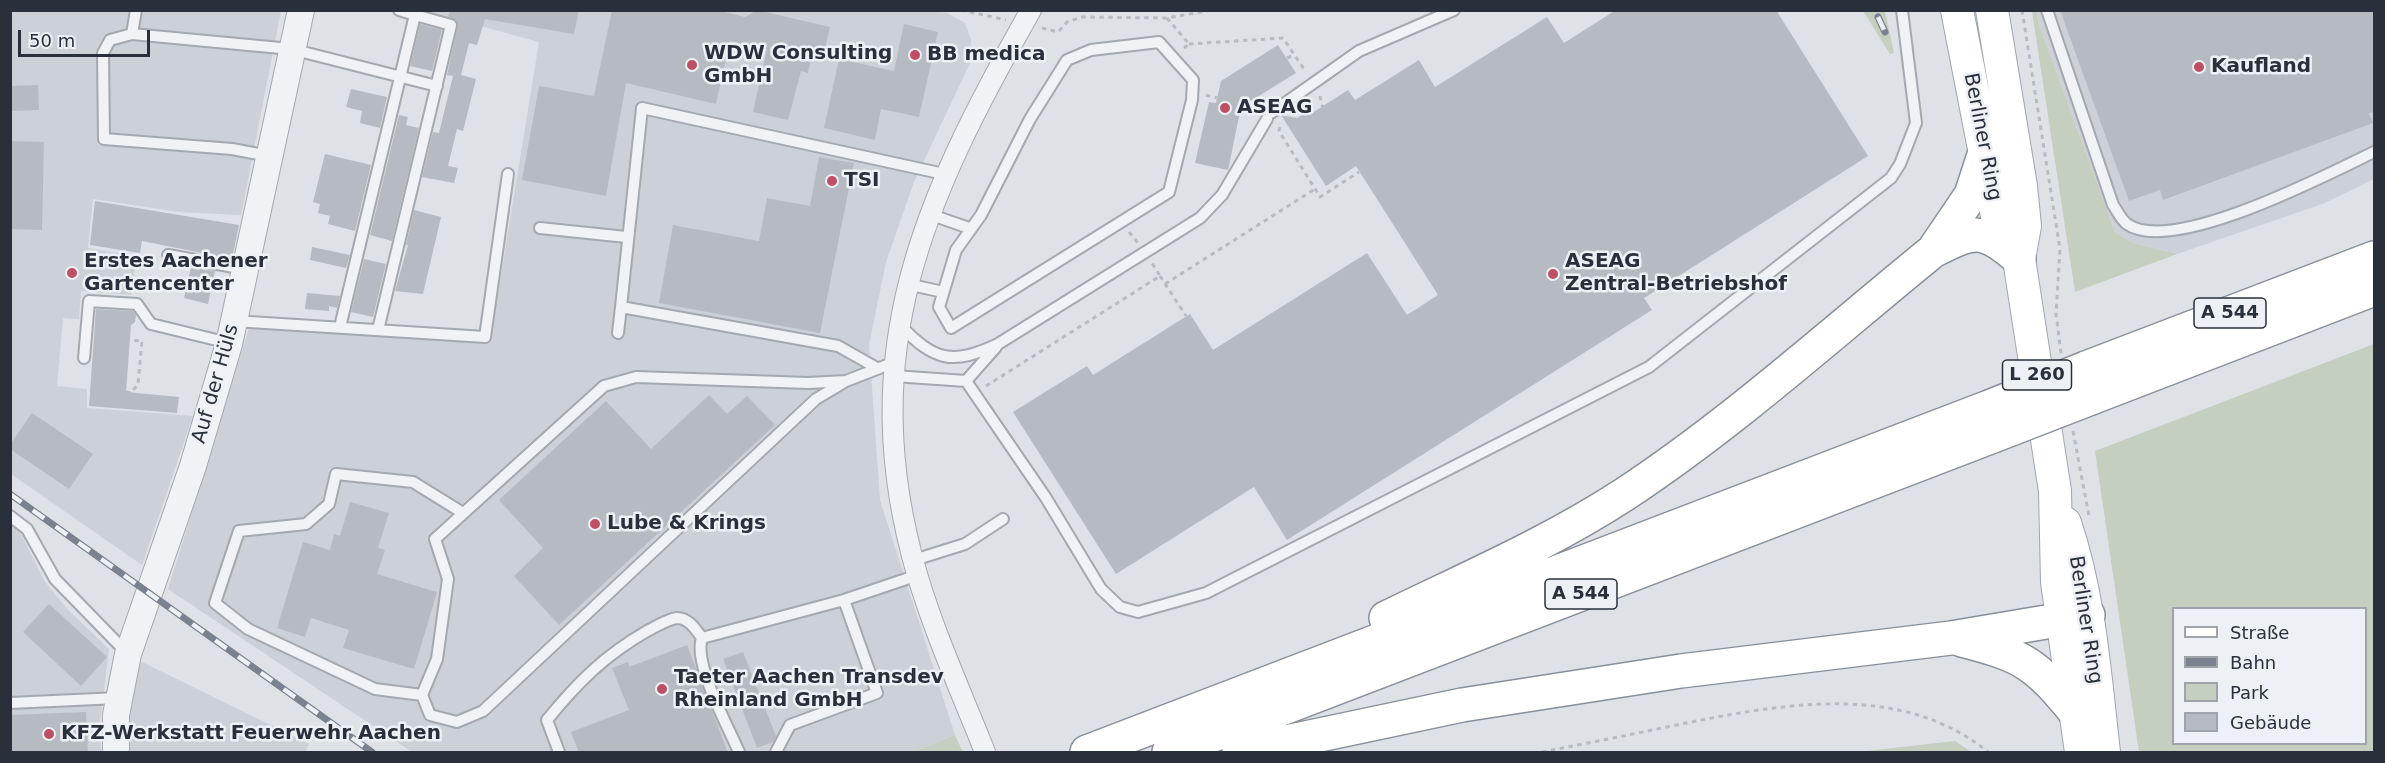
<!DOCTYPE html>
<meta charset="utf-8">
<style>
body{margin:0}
#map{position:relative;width:2385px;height:763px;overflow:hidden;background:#dee1e6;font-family:"DejaVu Sans",sans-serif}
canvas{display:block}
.frame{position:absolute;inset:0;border:12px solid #29303b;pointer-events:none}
.legend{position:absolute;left:2172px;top:607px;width:195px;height:138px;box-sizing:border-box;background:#edf0f4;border:2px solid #9fa3aa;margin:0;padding:8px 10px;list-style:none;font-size:18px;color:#29303b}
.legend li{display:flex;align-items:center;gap:12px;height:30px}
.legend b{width:30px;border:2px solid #9fa3aa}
.scale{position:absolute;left:18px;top:30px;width:132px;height:27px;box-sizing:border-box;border:3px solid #29303b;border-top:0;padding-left:8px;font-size:18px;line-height:21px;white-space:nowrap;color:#29303b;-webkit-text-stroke:4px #edf0f4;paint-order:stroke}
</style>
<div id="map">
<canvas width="2385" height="763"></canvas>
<div class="frame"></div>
<ul class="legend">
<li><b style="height:8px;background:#fff"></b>Straße</li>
<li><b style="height:8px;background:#79828e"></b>Bahn</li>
<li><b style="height:16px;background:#c4cfc0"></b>Park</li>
<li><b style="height:16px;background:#b6bbc2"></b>Gebäude</li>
</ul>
<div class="scale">50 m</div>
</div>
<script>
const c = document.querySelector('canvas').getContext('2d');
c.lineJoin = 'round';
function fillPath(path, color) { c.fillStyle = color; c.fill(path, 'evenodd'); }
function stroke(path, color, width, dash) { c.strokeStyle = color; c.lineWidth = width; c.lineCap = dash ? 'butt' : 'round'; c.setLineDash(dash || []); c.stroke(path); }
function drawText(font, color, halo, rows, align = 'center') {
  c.font = font + ' "DejaVu Sans",sans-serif'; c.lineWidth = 5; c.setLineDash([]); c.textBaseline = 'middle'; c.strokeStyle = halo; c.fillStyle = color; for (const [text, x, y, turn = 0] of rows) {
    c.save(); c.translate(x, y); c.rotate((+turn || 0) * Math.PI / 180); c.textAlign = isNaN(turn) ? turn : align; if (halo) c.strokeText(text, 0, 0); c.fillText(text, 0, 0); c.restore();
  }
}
const built = new Path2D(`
 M925 10 947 13 965 23 971 40 970 63 914 182 886 262 869 345 880 500 955 735 913 752H412L168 589 249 328 490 343 539 42 425 11Z
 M11 11H281L241 215 179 212 93 199 88 248 137 256 131 295 81 291 79 319 63 318 57 386 87 389V408L193 416 142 565 11 474Z
 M2037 11H2374V179L2325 203 2177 254 2133 243 2115 232 2038 22Z
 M10 524 19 530 45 582 69 611 109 649 100 722 101 752H11Z
 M136 659 309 744 305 752H125L124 713Z`);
const green = new Path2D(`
 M1863 11H1885L1894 53 1890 54Z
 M2032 11H2037L2038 22 2115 232 2133 243 2177 254 2075 292Z
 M2374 344V752H2139L2095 451ZM2174 608H2366V744H2174Z
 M955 735 963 752H913Z
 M1955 741 1971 752H1858Z`);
const building = new Path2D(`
 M450 10H579L574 34 485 19 477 45 469 43 461 75 476 79 463 131 457 129 448 166 458 168 454 183 422 177 433 132 439 133 453 76 447 75 458 24 448 16Z
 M612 10H716L745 17 757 10 830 27 822 61 811 59 808 73 801 71 788 120 753 112 767 49 730 41 716 104 626 83 606 196 522 180 539 86 594 96Z
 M1616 10H1776L1868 156 1644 298 1652 310 1287 540 1254 487 1116 574 1013 412 1087 366 1093 375 1190 314 1213 350 1367 253 1407 315 1438 295 1356 166 1326 186 1281 115 1297 118 1307 112 1309 115 1348 90 1355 100 1419 60 1435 87 1547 17 1564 43Z
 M2060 10H2374V112L2369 113 2373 123 2163 200 2160 190 2129 201Z
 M420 24 442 30 432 71 410 66Z
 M904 24 938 32 919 117 881 109 875 140 824 128 839 59 894 71Z
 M1278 45 1296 73 1241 107 1228 170 1195 163 1209 102 1216 103 1221 81Z
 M38 85 39 110 10 111V86Z
 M351 89 387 97 380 128 360 123 362 111 346 107Z
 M399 115 408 117 406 125 419 128 392 241 370 235Z
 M10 141 44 142 42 230 10 229Z
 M325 154 371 165 355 231 328 224 330 216 318 213 320 204 313 202Z
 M819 157 854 163 820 333 659 303 673 225 759 241 767 198 810 206Z
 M95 201 239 225 232 259 142 241 140 253 90 245Z
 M414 210 441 217 423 294 395 291 408 245H406Z
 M312 247 350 255 346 268 310 260Z
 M364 259 386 264 373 317 351 312Z
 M191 267 215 271 208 304 184 298Z
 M307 293 340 296 337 308 329 306V311L305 309Z
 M96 309 133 311 136 315 135 322 131 325 126 392 179 397 177 413 89 406Z
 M709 395 727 414 747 396 775 425 559 625 514 576 543 548 499 500 606 401 651 449Z
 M32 413 93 454 69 489 10 449V445Z
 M350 502 389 513 378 548 385 550 377 574 437 592 414 669 343 648 349 630 311 618 305 637 277 628 303 542 330 550 334 534 340 536Z
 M49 604 107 657 81 686 23 632Z
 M687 645 728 753H579L571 732 629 710 612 668 628 662 629 667Z
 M743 652 776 736 773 742 757 748 723 659Z
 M86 712 88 753H10V715Z`);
const path = new Path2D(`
 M961 10 1006 20
 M2022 10 2060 249 2056 314 2061 353
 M1167 18 1189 44 1182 50
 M1042 28 1058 32 1067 22 1082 17 1167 18 1212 10
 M1189 44 1283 38 1306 72
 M1287 58 1294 55
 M1206 95 1217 98
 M1320 96 1323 109
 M1280 127 1279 131 1320 197 1359 172
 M1129 232 1138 243
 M1160 276 1186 316
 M1165 284 1315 189
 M986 386 1160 276 1152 263
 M126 392 131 393 138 384 142 341 130 340
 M2073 431 2089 516
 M1542 752C1588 743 1634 734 1681 724 1782 704 1901 681 1988 752`);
const service = new Path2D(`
 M2047 10 2113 205C2117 210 2121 220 2127 224 2172 256 2328 174 2374 152
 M132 34 136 10
 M1159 42 1193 80 1192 100 1169 192 951 328 939 307 956 250 981 215 1030 119 1067 60 1091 50Z
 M1271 113 1359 51 1454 10
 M269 156 232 149 104 139 103 53 110 40 132 34 291 49 437 86
 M929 214 969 228
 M540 228 626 237
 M168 255 245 269
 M907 284 943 292
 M234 321 485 337 508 174
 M900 325C935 362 953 365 998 344L1200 218 1222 195 1267 119
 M340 327 415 15 399 10
 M378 330 451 25 415 15
 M618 333 621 307
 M84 358 89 301 137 304 151 324 229 343
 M877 368 838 346 621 307 642 108 944 174
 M894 376 966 381 1046 498 1101 589 1120 607 1138 612 1206 593 1649 367 1891 178 1900 164 1916 123 1902 10
 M846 381 816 399 483 711 457 722 430 715 422 695 437 659 448 579 435 539 604 386 636 377 808 383 846 381 895 362
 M966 381 996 347
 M10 516 27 529 55 579 128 654
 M914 560 965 544 1003 519
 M422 695 375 689 248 629 215 603 239 531 306 524 329 504 336 474 413 482 463 513
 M10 703 118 698
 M559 752 547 720C578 682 604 656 647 631 656 627 667 619 677 618 689 618 696 630 702 638
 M739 752C728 726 693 664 702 638L844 600
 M776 752 790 725 877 693 844 600 918 575`);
const minor = new Path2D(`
 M985 752C962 694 935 635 917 574 853 353 923 200 1031 10`);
const tertiary = new Path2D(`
 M116 752V715L128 654 193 466 229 344 301 10`);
const primary = new Path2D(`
 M1957 10 1999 226 2019 259
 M1992 10 2021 186 2025 226 2019 259 2055 491 2057 582 2081 752
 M2065 523C2090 597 2095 675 2104 752`);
const motorway = new Path2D(`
 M1935 248 1971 195 1985 152
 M2086 368 2374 258
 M2091 398 2374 289
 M1386 618C1466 579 1550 543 1625 494 1734 422 1832 333 1933 251 1974 230 1983 227 2019 259
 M1962 640C2024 656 2035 663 2076 713
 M1087 752 1989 407
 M1169 752 1993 436
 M1239 752 1462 705 1681 671 1951 638 2088 615`);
const rail = new Path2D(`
 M1878 17 1885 32
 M10 494 372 752`);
const motorwayBridge = new Path2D(`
 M1989 407 2086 368
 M1993 436 2091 398`);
const markers = [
 [915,55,6,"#bf4f65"],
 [692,65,6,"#bf4f65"],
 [2199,67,6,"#bf4f65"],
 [1225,108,6,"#bf4f65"],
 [832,181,6,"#bf4f65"],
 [72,273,6,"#bf4f65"],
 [1553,274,6,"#bf4f65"],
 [595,524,6,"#bf4f65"],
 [662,689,6,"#bf4f65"],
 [49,734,6,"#bf4f65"]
];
const shields = [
 [2230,313,72],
 [2037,375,69],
 [1581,594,72]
];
const shieldNames = [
 ["A 544",2230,313],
 ["L 260",2037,375],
 ["A 544",1581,594]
];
const poiNames = [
 ["WDW Consulting",704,54],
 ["GmbH",704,77],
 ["BB medica",927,55],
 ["Kaufland",2211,67],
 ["ASEAG",1237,108],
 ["TSI",844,181],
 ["Erstes Aachener",84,262],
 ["Gartencenter",84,285],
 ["ASEAG",1565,262],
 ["Zentral-Betriebshof",1565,285],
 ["Lube & Krings",607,524],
 ["Taeter Aachen Transdev",674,678],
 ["Rheinland GmbH",674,701],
 ["KFZ-Werkstatt Feuerwehr Aachen",61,734]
];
const streetNames = [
 ["Berliner Ring",1982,137,79],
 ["Auf der Hüls",216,384,-74],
 ["Berliner Ring",2085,620,81]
];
fillPath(built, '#ccd1d7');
fillPath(green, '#c4cfc0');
fillPath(building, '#b6bbc2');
stroke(service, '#a4a8af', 14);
stroke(minor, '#a4a8af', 22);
stroke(tertiary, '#a4a8af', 28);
stroke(primary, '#9fa6b0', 34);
stroke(motorway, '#87909b', 36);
stroke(path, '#b8bcc1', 3, [4.5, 4.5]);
stroke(service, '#f0f2f5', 10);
stroke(minor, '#f0f2f5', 20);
stroke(tertiary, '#f0f2f5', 26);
stroke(primary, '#fff', 32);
stroke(motorway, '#fff', 33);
stroke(rail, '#79828e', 7);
stroke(rail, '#edf0f4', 4.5, [14]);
stroke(motorwayBridge, '#87909b', 36, []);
stroke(motorwayBridge, '#fff', 33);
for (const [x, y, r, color] of markers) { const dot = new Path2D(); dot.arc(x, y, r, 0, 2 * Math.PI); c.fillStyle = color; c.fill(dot); stroke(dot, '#edf0f4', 2); }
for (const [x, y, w] of shields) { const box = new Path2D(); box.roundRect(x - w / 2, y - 15, w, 30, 4.5); c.fillStyle = '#edf0f4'; c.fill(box); stroke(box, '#29303b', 1.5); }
drawText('bold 18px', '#29303b', null, shieldNames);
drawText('bold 20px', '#29303b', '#edf0f4', poiNames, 'left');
drawText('20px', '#29303b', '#edf0f4', streetNames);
</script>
